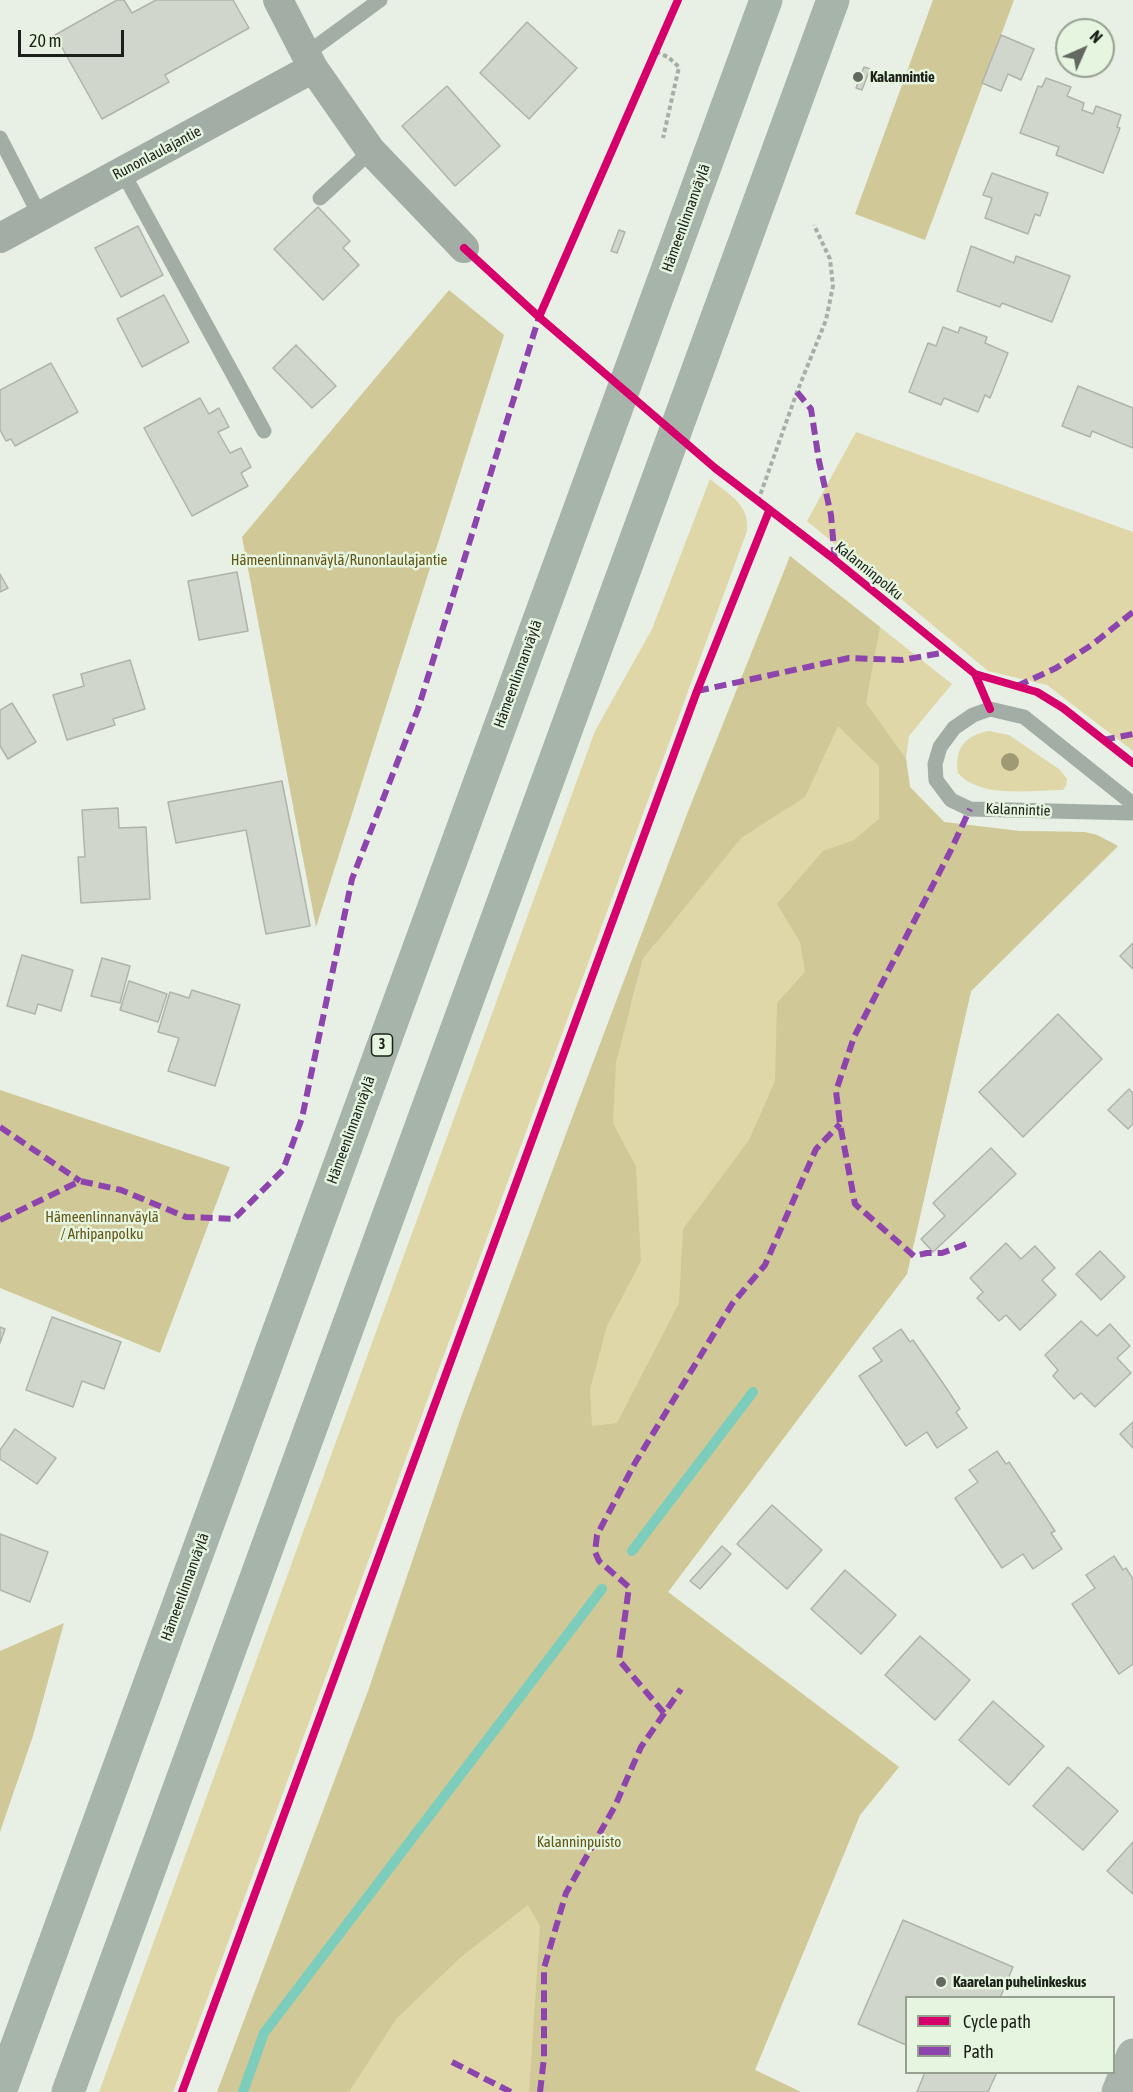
<!DOCTYPE html>
<meta charset="utf-8">
<style>
body{margin:0}
#map{position:relative;width:1133px;height:2092px;overflow:hidden;background:#e8f0e5;font-family:"Asap Condensed",sans-serif}
canvas{display:block}
.legend{position:absolute;left:905px;top:1996px;width:210px;height:78px;box-sizing:border-box;background:#e6f5e0;border:2px solid #95a090;margin:0;padding:8px 10px;list-style:none;font-size:18px;color:#1b2019}
.legend li{display:flex;align-items:center;gap:12px;height:30px}
.legend b{width:30px;border:2px solid #95a090}
.north{position:absolute;left:1055px;top:18px;width:60px;height:60px;box-sizing:border-box;background:#e6f5e0;border:2px solid #95a090;border-radius:50%;rotate:45deg;font-size:16px;font-weight:700;line-height:24px;text-align:center;color:#1b2019}
.north::after{content:'';display:block;margin:auto;width:21px;height:27px;background:#636960;clip-path:polygon(50% 0,100% 100%,50% 72%,0 100%)}
.scale{position:absolute;left:18px;top:30px;width:106px;height:27px;box-sizing:border-box;border:3px solid #1b2019;border-top:0;padding-left:8px;font-size:18px;line-height:21px;white-space:nowrap;color:#1b2019;-webkit-text-stroke:4px #e6f5e0;paint-order:stroke}
</style>
<div id="map">
<canvas width="1133" height="2092"></canvas>
<ul class="legend">
<li><b style="height:8px;background:#d6006c"></b>Cycle path</li>
<li><b style="height:8px;background:#8e44ad"></b>Path</li>
</ul>
<div class="north">N</div>
<div class="scale">20 m</div>
</div>
<script>
const c = document.querySelector('canvas').getContext('2d');
c.lineJoin = 'round';
function fillPath(path, color) { c.fillStyle = color; c.fill(path, 'evenodd'); }
function stroke(path, color, width, dash) { c.strokeStyle = color; c.lineWidth = width; c.lineCap = dash ? 'butt' : 'round'; c.setLineDash(dash || []); c.stroke(path); }
function drawText(font, color, halo, rows, align = 'center') {
  c.font = font + ' "Asap Condensed",sans-serif'; c.lineWidth = 5; c.setLineDash([]); c.textBaseline = 'middle'; c.strokeStyle = halo; c.fillStyle = color; for (const [text, x, y, turn = 0] of rows) {
    c.save(); c.translate(x, y); c.rotate((+turn || 0) * Math.PI / 180); c.textAlign = isNaN(turn) ? turn : align; if (halo) c.strokeText(text, 0, 0); c.fillText(text, 0, 0); c.restore();
  }
}
const green = new Path2D(`
 M856 432 1133 532V751L1047 685 988 671 807 521Z
 M710 479C728 494 750 504 747 531L173 2092H99L595 731 652 629Z
 M790 556 952 684 909 736 906 759 910 787 944 822 1019 831 1084 832 1097 835 1118 846 971 991 907 1274 668 1592 899 1767 860 1815 755 2070 801 2092H217L632 1002 643 959 655 945 703 823Z
 M989 731 1009 735 1059 769 1067 779 1066 786 1063 790C1030 790 981 799 958 773 954 749 965 735 989 731Z`);
const forest = new Path2D(`
 M933 0H1014L925 240 855 214Z
 M449 290 504 335 316 927 242 537Z
 M790 556 880 627 866 703 906 759 910 787 944 822 1019 831 1084 832 1097 835 1118 846 971 991 907 1274 668 1592 899 1767 860 1815 755 2070 801 2092H529L540 1926 528 1905 461 1957 396 2019 349 2092H217L368 1691 461 1417 567 1131 687 814ZM838 726 879 766V819L854 840 823 851 777 904 800 942 805 972 777 1003 775 1081 749 1140 683 1229 679 1303 617 1423 592 1426 590 1389 607 1326 641 1261 636 1167 613 1123 616 1062 643 959 741 838 805 797Z
 M0 1090 230 1167 160 1353 0 1288Z
 M64 1623 33 1736 0 1832V1651Z`);
const stream = new Path2D(`
 M632 1551 753 1392
 M243 2092 264 2033 602 1589`);
const building = new Path2D(`
 M117 0H124L132 13 156 0H233L249 28 165 75 169 82 102 119 55 35Z
 M527 22 577 68 529 119 480 73Z
 M1001 35 1034 49 1021 80 1008 74 1001 91 982 83Z
 M864 67 870 69 862 90 856 88Z
 M1046 78 1071 87 1067 96 1084 103 1082 110 1093 114 1096 106 1121 115 1117 127 1120 128 1103 173 1056 155 1059 147 1020 133 1038 86 1042 87Z
 M447 86 500 146 455 186 402 126Z
 M992 173 1048 193 1040 216 1035 214 1028 234 985 218 992 198 983 195Z
 M318 207 350 241 343 248 359 265 323 300 274 249Z
 M138 226 163 275 121 297 95 248Z
 M619 230 625 232 617 253 611 251Z
 M971 246 1014 263 1016 256 1070 276 1052 322 1002 303 1000 307 957 291Z
 M164 295 189 342 142 367 117 319Z
 M943 327 958 333 960 327 987 337 985 343 1008 353 990 398 985 395 978 412 944 398 941 405 909 392 928 343 936 346Z
 M296 345 336 386 312 408 273 368Z
 M51 363 78 412 15 446 11 439 6 441 0 430V390Z
 M1078 386 1133 408V448L1092 431 1090 437 1062 426Z
 M200 398 209 414 219 408 229 427 218 432 230 453 241 448 251 467 241 473 248 486 192 516 144 428Z
 M237 572 248 631 199 640 188 581Z
 M0 574 8 588 0 592Z
 M130 660 145 709 113 719 115 725 67 740 53 695 84 686 81 674Z
 M12 703 36 742 8 759 0 746V710Z
 M282 781 310 926 266 934 246 830 176 843 168 802Z
 M118 808 119 828 146 827 150 899 81 903 78 857H85L82 810Z
 M1133 943V969L1120 956Z
 M22 955 73 970 61 1011 38 1004 35 1014 7 1006Z
 M102 958 130 966 120 1003 91 996Z
 M129 981 167 994 158 1022 120 1010Z
 M192 990 240 1005 215 1086 168 1071 179 1038 158 1032 170 992 189 998Z
 M1058 1014 1102 1059 1023 1137 979 1092Z
 M1129 1089 1133 1093V1124L1128 1129 1108 1110Z
 M991 1148 1016 1174 933 1252 921 1239 945 1216 933 1203Z
 M1006 1243 1021 1259 1035 1246 1055 1268 1042 1280 1056 1295 1020 1330 1006 1315 999 1321 977 1298 983 1292 970 1278Z
 M1100 1251 1125 1277 1101 1300 1076 1274Z
 M52 1317 121 1342 104 1389 82 1381 73 1407 26 1390Z
 M1081 1321 1097 1336 1110 1324 1130 1346 1117 1358 1131 1373 1095 1407 1081 1393 1074 1399 1053 1376 1058 1370 1045 1355Z
 M0 1327 5 1329 0 1343Z
 M901 1329 910 1342 913 1340 947 1389 960 1409 956 1412 967 1428 937 1448 927 1432 906 1446 859 1376 882 1361 873 1348Z
 M1133 1422V1448L1120 1434Z
 M15 1429 56 1458 37 1484 0 1459V1450Z
 M997 1451 1006 1464 1009 1462 1055 1531 1051 1533 1062 1549 1033 1569 1023 1554 1002 1568 955 1498 978 1482 969 1470Z
 M772 1505 822 1550 787 1589 737 1544Z
 M0 1534 48 1552 30 1602 0 1590Z
 M722 1546 731 1554 700 1589 690 1581Z
 M1114 1556 1123 1570 1126 1568 1133 1579V1664L1119 1674 1072 1604 1095 1588 1086 1575Z
 M845 1570 896 1615 861 1654 811 1609Z
 M920 1636 970 1680 935 1720 885 1675Z
 M993 1701 1044 1746 1009 1785 959 1740Z
 M1068 1767 1118 1811 1083 1850 1033 1806Z
 M1133 1842V1894L1107 1871Z
 M903 1920 1013 1967 1000 1998H906V2045L858 2024Z
 M925 2072H997L988 2092H917Z`);
const path = new Path2D(`
 M656 52 668 57 679 67 663 138
 M758 501 797 392 826 320 833 286 830 259 814 225`);
const lane = new Path2D(`
 M306 54 380 0
 M0 138 40 216
 M122 171 264 431
 M320 198 371 151
 M1133 804 1024 717 990 709 973 715 954 728 940 747 935 764 936 780 951 800 970 809 1133 813`);
const street = new Path2D(`
 M278 0 313 68 371 151 464 248
 M0 238 313 68`);
const secondary = new Path2D(`
 M1118 2092 1133 2055`);
const highway = new Path2D(`
 M0 2092 766 0
 M68 2092 833 0`);
const quiet = new Path2D(`
 M797 392 811 409 819 461 831 515 835 561
 M1017 686 1056 668 1093 644 1133 612
 M697 691 849 658 902 660 947 652
 M1103 740 1133 734
 M0 1127 80 1181
 M0 1220 80 1181 121 1190 186 1217 234 1219 283 1170 302 1118 352 879 418 709 539 317
 M966 1244 942 1253H927L914 1256 855 1204 840 1124 836 1091 854 1037 950 852 970 809
 M664 1713 619 1660 629 1587 599 1561 595 1552 597 1535 635 1463 732 1304 765 1265 816 1149 840 1124
 M452 2062 511 2092
 M540 2092 544 2058V1968L566 1893 615 1806 641 1747 681 1689`);
const cycleway = new Path2D(`
 M464 248 539 317 715 468 830 556 975 674 990 709
 M539 317 678 0
 M975 674 1037 692 1063 708 1133 763
 M182 2092 697 691 769 511`);
const trees = [
 [1010,762]
];
const markers = [
 [858,77,6,"#636960"],
 [941,1982,6,"#636960"]
];
const shields = [
 [382,1045,21]
];
const shieldNames = [
 ["3",382,1045]
];
const poiNames = [
 ["Kalannintie",870,77],
 ["Kaarelan puhelinkeskus",953,1982]
];
const streetNames = [
 ["Runonlaulajantie",157,153,-28],
 ["Hämeenlinnanväylä",686,218,-70],
 ["Kalanninpolku",869,571,39],
 ["Hämeenlinnanväylä",518,674,-70],
 ["Kalannintie",1018,810,2],
 ["Hämeenlinnanväylä",351,1130,-70],
 ["Hämeenlinnanväylä",185,1587,-70]
];
const parkNames = [
 ["Hämeenlinnanväylä/Runonlaulajantie",339,560],
 ["Hämeenlinnanväylä",102,1217],
 ["/ Arhipanpolku",102,1234],
 ["Kalanninpuisto",579,1842]
];
fillPath(green, '#e0d7a9');
fillPath(forest, '#d1c897');
stroke(stream, '#7ccdbc', 10);
fillPath(building, '#d1d6cc');
stroke(building, '#afb4ab', 1.5);
stroke(path, '#a6afa7', 4, [4.5, 3]);
stroke(lane, '#a1ada5', 15);
stroke(street, '#a1ada5', 30);
stroke(secondary, '#a9b5ac', 33);
stroke(highway, '#a7b4aa', 33);
stroke(quiet, '#8e44ad', 6, [12, 6]);
stroke(cycleway, '#d6006c', 8);
c.fillStyle = '#9f9a73';
for (const [x, y] of trees) { c.beginPath(); c.arc(x, y, 9, 0, 2 * Math.PI); c.fill(); }
for (const [x, y, r, color] of markers) { const dot = new Path2D(); dot.arc(x, y, r, 0, 2 * Math.PI); c.fillStyle = color; c.fill(dot); stroke(dot, '#e6f5e0', 2); }
for (const [x, y, w] of shields) { const box = new Path2D(); box.roundRect(x - w / 2, y - 11, w, 22, 4.5); c.fillStyle = '#e6f5e0'; c.fill(box); stroke(box, '#1b2019', 1.5); }
drawText('bold 14px', '#1b2019', null, shieldNames);
drawText('bold 15px', '#1b2019', '#e6f5e0', poiNames, 'left');
drawText('15px', '#1b2019', '#e6f5e0', streetNames);
drawText('15px', '#645416', '#e6f5e0', parkNames);
</script>
